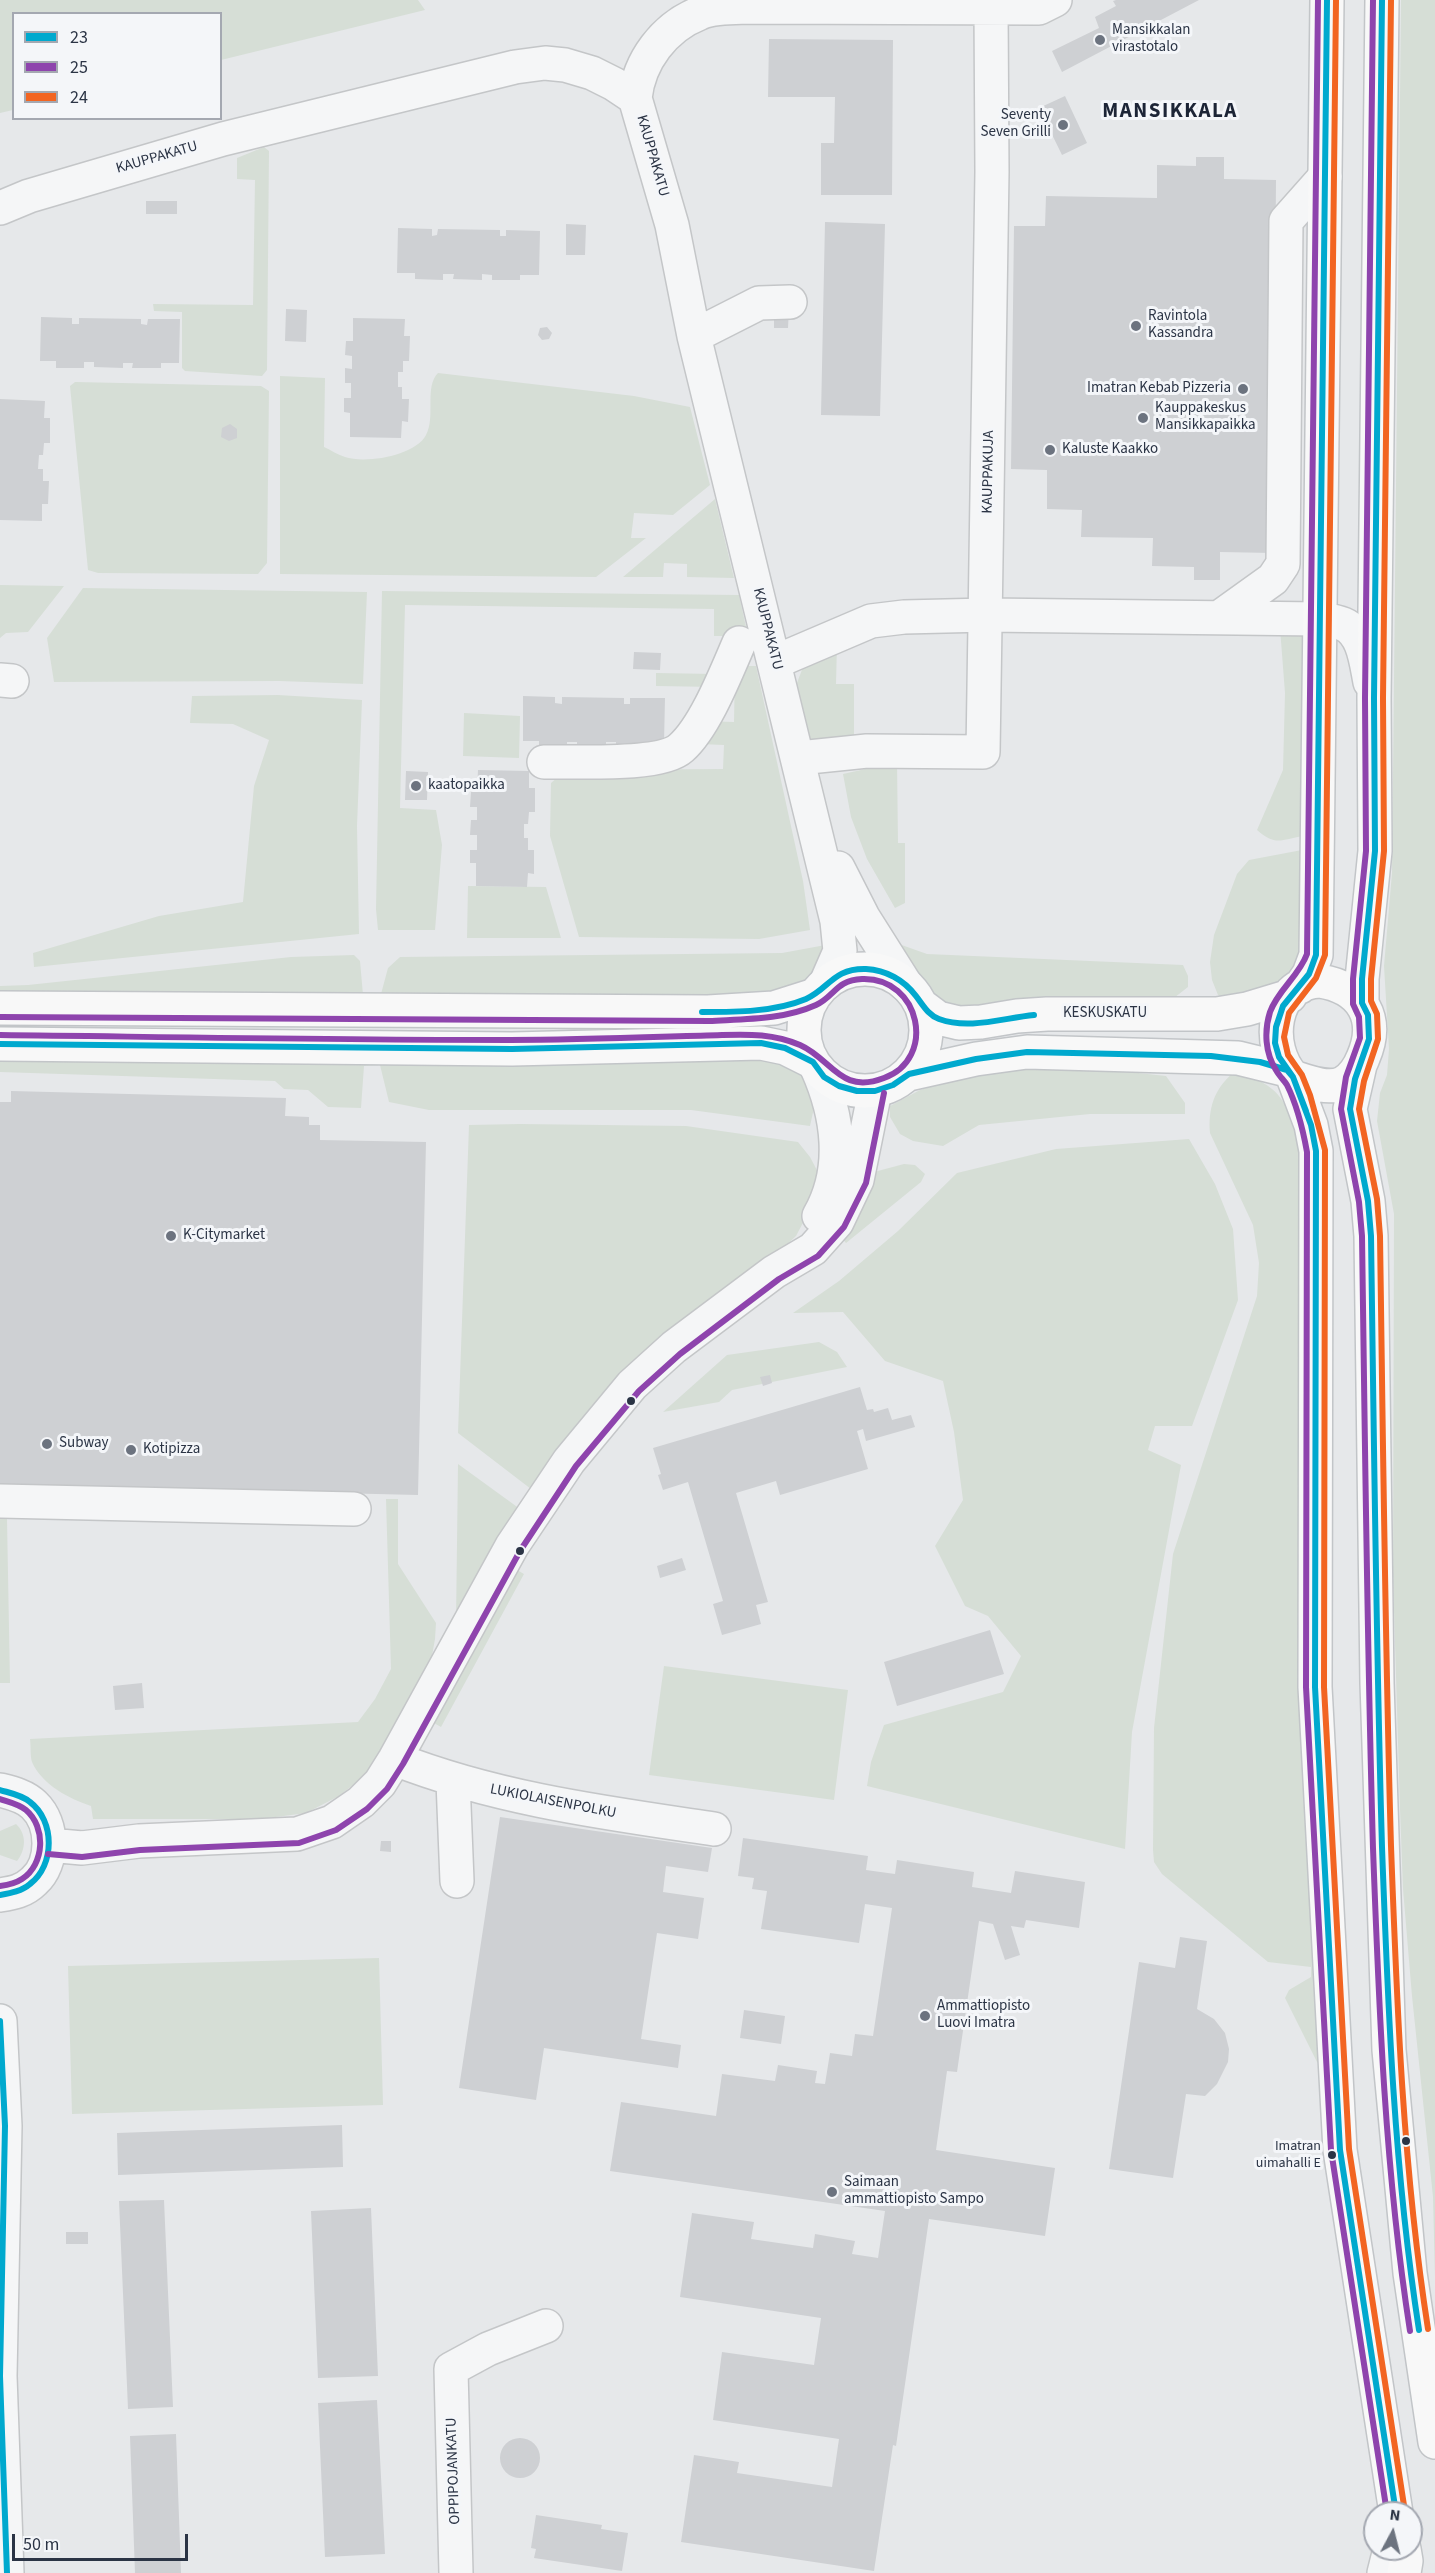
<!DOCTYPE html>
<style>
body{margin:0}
#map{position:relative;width:1435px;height:2573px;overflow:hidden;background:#e6e8ea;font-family:"Source Sans 3",sans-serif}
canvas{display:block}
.legend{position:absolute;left:12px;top:12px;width:210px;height:108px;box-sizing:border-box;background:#f4f6f9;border:2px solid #a4a8b1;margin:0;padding:8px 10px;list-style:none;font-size:18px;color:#2b3445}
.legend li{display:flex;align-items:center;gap:12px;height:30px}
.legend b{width:30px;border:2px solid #a4a8b1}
.north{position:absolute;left:1363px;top:2501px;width:60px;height:60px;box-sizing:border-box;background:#f4f6f9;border:2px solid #a4a8b1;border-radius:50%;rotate:7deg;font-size:16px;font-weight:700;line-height:24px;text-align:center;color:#2b3445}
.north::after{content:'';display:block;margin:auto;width:21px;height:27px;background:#6c737f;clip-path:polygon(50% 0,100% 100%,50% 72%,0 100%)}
.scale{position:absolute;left:12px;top:2534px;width:176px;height:27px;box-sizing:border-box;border:3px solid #2b3445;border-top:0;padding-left:8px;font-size:18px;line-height:21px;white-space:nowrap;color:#2b3445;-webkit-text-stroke:4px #f4f6f9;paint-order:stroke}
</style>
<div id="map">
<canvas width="1435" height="2573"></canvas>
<ul class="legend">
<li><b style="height:8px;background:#00a9ce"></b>23</li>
<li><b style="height:8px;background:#8e44ad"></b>25</li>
<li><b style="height:8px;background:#f26522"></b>24</li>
</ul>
<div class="north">N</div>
<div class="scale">50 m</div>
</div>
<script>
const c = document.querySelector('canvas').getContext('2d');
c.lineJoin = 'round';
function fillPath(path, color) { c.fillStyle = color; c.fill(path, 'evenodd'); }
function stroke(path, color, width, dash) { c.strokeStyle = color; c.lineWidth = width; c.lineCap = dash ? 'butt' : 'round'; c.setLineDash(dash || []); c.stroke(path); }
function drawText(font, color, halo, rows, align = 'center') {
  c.font = font + ' "Source Sans 3",sans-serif'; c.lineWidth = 6; c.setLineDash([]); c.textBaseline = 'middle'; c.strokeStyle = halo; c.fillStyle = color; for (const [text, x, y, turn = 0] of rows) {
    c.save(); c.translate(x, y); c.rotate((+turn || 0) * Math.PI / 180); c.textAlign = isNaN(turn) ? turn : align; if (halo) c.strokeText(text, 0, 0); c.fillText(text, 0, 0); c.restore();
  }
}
const green = new Path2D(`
 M0 0H418L425 10 221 60 220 14H14L13 110 0 113Z
 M1401 0H1435V2277L1433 2197 1412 1996 1403 1889 1400 1809 1393 1576 1394 1214 1377 1121 1380 1093 1387 1075 1389 1049 1384 966 1392 873Z
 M264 147 269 151 267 370 262 376 185 371 182 368V312L154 311 153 304 253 305 255 180 237 179V158Z
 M438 373 634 396 690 407 710 485 673 515 634 513 631 538H646L596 577 280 574V376L325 378 324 447C331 450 338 455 345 457 365 464 415 456 426 435 436 417 424 387 438 373Z
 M75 382 261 386 269 391 267 563 258 574 98 573 88 570 70 386Z
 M715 499 734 578 687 577V564L664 563 663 577H623Z
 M0 585 64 586 28 632 6 633 0 638Z
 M83 588 367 592 363 684 279 681 54 682 47 638Z
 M382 591 739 595 748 636H714V609L405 605 400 808 436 810 442 845 435 930H378L376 909Z
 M1305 627 1303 836C1281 840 1275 846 1257 830L1283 770 1285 693 1280 628Z
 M837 644 836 684H854V744L808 741 795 688 805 662Z
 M735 666H756L803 881 810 930 759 939 579 937 550 836 551 783 566 770 723 769 724 745 700 744 701 721 734 722Z
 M656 673 716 674V687L656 686Z
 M278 695 362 700 357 826 359 934 34 967 33 953 159 916 243 902 254 786 269 740 233 724 190 723 192 696Z
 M464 713 520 716 519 758 463 756Z
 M897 762 898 843H905V903L895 908 867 859 851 817 843 774Z
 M1302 850 1304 939 1294 968 1270 989 1231 1003 1218 995 1212 980 1210 962 1214 935 1237 874 1249 860Z
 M468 886 546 887 561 938H467Z
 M896 943 927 954 1183 965 1188 976V987L1170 1001 967 1011 936 999 918 979Z
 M831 944 808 985 744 1002 0 1001V986L28 985 291 957 354 955 360 961 363 995 381 994 388 968 400 957 782 953Z
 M759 1052 801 1068 817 1094 810 1126 691 1110H429L389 1102 380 1065 364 1066 361 1108 328 1107 308 1090 284 1089 275 1081 0 1072V1054Z
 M1031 1066 1083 1067 1166 1076 1185 1103V1114H1090L979 1125 943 1146 913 1141 900 1134 890 1117V1106L920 1090 963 1077Z
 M1233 1073C1285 1082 1291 1111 1301 1156L1327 2073 1317 2062 1285 1998 1289 1990 1311 1977V1967L1268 1962 1162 1874 1154 1862 1153 1850 1154 1728 1173 1554 1257 1296 1259 1263 1253 1225 1210 1133C1208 1109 1214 1089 1233 1073Z
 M520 1124 686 1126 798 1142 810 1157 821 1178 815 1200 796 1236 531 1489 458 1433 469 1125Z
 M1189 1139 1215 1184 1233 1229 1238 1300 1192 1426H1155L1148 1450 1181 1465 1132 1732 1125 1849 867 1786 871 1762 884 1725 1003 1692 1021 1656 988 1616 965 1606 935 1546 963 1500 954 1432 943 1381 885 1361 843 1312 793 1313 839 1281 898 1231 957 1173 1056 1149Z
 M904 1164 915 1165 925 1174 921 1182 846 1243 840 1236 874 1172Z
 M819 1342 837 1352 847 1367 732 1390 719 1402 663 1412 727 1355Z
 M458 1464 520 1509 456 1622Z
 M386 1499H398V1564L436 1623 435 1639 430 1667 368 1773 339 1796 306 1813 261 1819H93L91 1806C70 1799 42 1785 32 1762 30 1756 31 1746 30 1739L358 1722 375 1699 391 1669Z
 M0 1519H7L10 1683H0Z
 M517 1570 524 1574 441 1727 432 1722Z
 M664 1666 848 1690 834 1800 649 1775Z
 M16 1824C27 1834 26 1850 17 1861L0 1855V1831Z
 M379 1958 383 2105 72 2114 68 1966Z`);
const building = new Path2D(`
 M1116 0H1199L1062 72 1052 51 1099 28 1095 17 1116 6 1113 1Z
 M769 39 893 40 892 195H821V143H834L835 97H768Z
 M1065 96 1087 143 1062 155 1039 108Z
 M1196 157H1224V179L1276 180 1273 553 1220 552V580H1194V567L1152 566 1153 538 1081 537 1082 510 1047 509V470L1011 469 1014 226H1045L1046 196 1157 198V165L1196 166Z
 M146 201H177V214H146Z
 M825 222 885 224 880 416 821 415Z
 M566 224 586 225 585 255H566Z
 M398 228 432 229V236L437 235 438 229 500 230V236H506V230L540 231 539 275H520V280H492V275L482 274V280L453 279 454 274H443V280L415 279V273H397Z
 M774 308H789L788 328H774Z
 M286 309 307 310 306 342 285 341Z
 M41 317 72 318V324H79V318L141 319V324L147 325 148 319H180L179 363H161V368H132L133 363H123V368L94 367V362H84V368H56V361H40Z
 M353 318 405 319 404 336H410L409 361H403V372H398V387H402V399H409L408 422 402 421 401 438 350 437V413L344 412V398H351V383H345V368L352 369V356L345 355 346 341H353Z
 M547 327 552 333 549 339 542 340 538 335 540 328Z
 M0 399 45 401 44 418H50V443H44L43 455H39L38 469H43V481H49L48 504H42V521L0 520Z
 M230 424 237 429V438L229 441 221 437 222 428Z
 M634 652 661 653 660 670 633 669Z
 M523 696 555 697V703L562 704V697L624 698V704H630V698H665L664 743 644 742V748L616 747V742H606V748L577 747V742H567V748L539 747V741H523Z
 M478 770 529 771V788H535V812H529L528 824H524V838H528V850H534V874L528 873 527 887 476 886V863H470V850H477V835H470L471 820H477V807H470L471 792H477Z
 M406 771 428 772 427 800H405Z
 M11 1091 286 1098 285 1116 309 1117V1125H320V1140L426 1142 418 1495 0 1485V1102H11Z
 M770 1375 772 1383 763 1386 760 1377Z
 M860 1387 867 1410 873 1409 874 1412 888 1408 892 1420 911 1415 915 1427 866 1441 863 1429 857 1431 868 1469 780 1495 776 1481 736 1493 768 1602 756 1605 761 1624 722 1635 713 1604 723 1601 688 1482 663 1490 658 1475 661 1474 653 1448Z
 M682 1558 686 1570 660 1578 657 1566Z
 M990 1630 1004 1674 897 1706 884 1662Z
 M142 1683 144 1708 115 1710 113 1686Z
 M500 1817 712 1848 708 1872 666 1866 663 1892 704 1898 698 1939 657 1933 641 2039 681 2045 678 2068 544 2048 536 2100 459 2088Z
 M743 1838 868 1856 866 1870 895 1874 897 1860 974 1872 972 1887 1011 1893 1015 1871 1085 1882 1079 1928 1026 1920 1024 1928 1011 1926 1020 1955 1005 1960 993 1924 979 1921 957 2072 947 2071 936 2150 1055 2168 1045 2236 929 2219 896 2446 893 2445 874 2571 681 2542 694 2455 739 2462 737 2473 832 2487 839 2439 713 2420 722 2352 814 2365 821 2318 680 2297 692 2213 754 2222 751 2239 813 2248 815 2234 855 2241 852 2254 878 2258 885 2211 610 2171 621 2102 716 2116 722 2074 775 2081 778 2065 817 2071 815 2083 825 2084 830 2053 852 2056 855 2034 873 2036 892 1908 865 1904 859 1943 761 1929 767 1891 752 1889 754 1878 738 1876Z
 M381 1841H391V1852L380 1851Z
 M1180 1937 1207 1941 1197 2009 1214 2019 1225 2033 1229 2049 1228 2062 1217 2084 1205 2096 1186 2094 1173 2178 1109 2169 1139 1962 1175 1968Z
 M744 2010 785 2016 781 2044 740 2038Z
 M342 2125 343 2167 118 2175 117 2133Z
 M164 2200 173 2407 128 2409 119 2201Z
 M371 2208 378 2376 318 2378 311 2211Z
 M66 2232H88V2244H66Z
 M377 2400 385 2554 325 2557 318 2403Z
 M176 2434 181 2573H135L130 2436Z
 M500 2458a20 20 0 1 1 40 0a20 20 0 1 1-40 0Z
 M536 2515 602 2525 601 2529 628 2533 622 2571 534 2558 536 2549 531 2548Z`);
const minor = new Path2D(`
 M635 98C639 61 664 27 700 13 716 6 738 8 756 7L1039 8 1055 0
 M0 208 29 196 223 139 515 67 545 63 565 65 592 73 614 84 635 98 672 225 694 336 837 921 840 951 826 983
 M694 336 759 303 790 302
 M1220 617 1273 579 1283 564 1286 221 1325 177
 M775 662 871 621 904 617 987 615 1320 619C1327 620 1336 621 1343 624 1364 633 1366 663 1370 682
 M0 680 12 681
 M799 758 867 751 983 752 992 172 991 8
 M544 762C574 761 660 767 681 748 705 727 726 673 739 643
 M838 868 863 917 906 985
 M817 1068C838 1115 846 1169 819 1216
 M0 1501 354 1509
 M395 1759C497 1799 606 1813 714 1829
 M453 1781 457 1881
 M0 1790C12 1793 25 1796 34 1805 54 1824 54 1863 34 1881 24 1891 13 1893 0 1895
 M49 1845 82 1848 139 1841 297 1834 332 1822 361 1802 380 1783 395 1759 512 1546 569 1461 632 1385 674 1347 774 1272 813 1249 837 1222 857 1180 875 1091
 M0 2021 5 2126 0 2376 7 2573
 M456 2573 451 2369 488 2349 546 2326
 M1384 2573 1390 2549`);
const major = new Path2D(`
 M804 1030a61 61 0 1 1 122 0a61 61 0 1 1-122 0Z
 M1320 981C1363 988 1380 1019 1363 1058 1359 1068 1352 1078 1343 1083 1328 1090 1308 1082 1293 1077 1265 1047 1271 983 1320 981Z
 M1300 987 1309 974 1316 955 1327 0
 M1362 1003V979L1375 851 1374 698 1382 0
 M922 1006 938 1018 959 1023 981 1022 1017 1016 1047 1014H1217L1247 1009 1290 996
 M0 1008 708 1012 774 1008 815 995
 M0 1044 512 1049 761 1043 785 1048 813 1062
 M1360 1065 1350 1109 1368 1201 1371 1236 1377 1683 1389 2050 1410 2273 1435 2442
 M909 1074 976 1059 1027 1052 1238 1058 1287 1070
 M1293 1077 1311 1125 1316 1151 1315 1687 1340 2150 1396 2513
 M1404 2549 1406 2561 1404 2573`);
const bus1 = new Path2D(`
 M1382 0 1374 698 1375 851 1362 979V1003L1368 1015 1369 1039 1355 1079 1350 1109 1368 1201 1371 1236C1374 1440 1376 1643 1382 1847 1388 2009 1394 2170 1419 2330
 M702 1012C736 1012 775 1012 806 999 829 989 833 968 866 969 886 970 904 980 916 996 923 1005 928 1015 939 1019 969 1030 1003 1018 1034 1015
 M0 1044 512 1049 761 1043 785 1048 813 1062 824 1077 839 1086 857 1091H875L893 1085 909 1074 976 1059 1027 1052 1211 1056 1260 1062 1287 1070 1293 1077 1311 1125 1316 1151 1315 1687 1340 2150 1396 2513
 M1306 1111 1293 1077 1279 1057 1275 1043 1276 1027 1283 1006 1309 974 1316 955 1327 0
 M0 1790C10 1793 22 1795 30 1802 55 1821 55 1865 30 1884 22 1891 11 1893 0 1895
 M0 2021 5 2126 0 2376 7 2573`);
const bus2 = new Path2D(`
 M1318 0 1307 954C1299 976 1278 990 1270 1012 1264 1031 1265 1053 1276 1070 1279 1076 1284 1080 1287 1085 1297 1105 1303 1130 1307 1152L1306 1687 1331 2150 1387 2513
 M1373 0 1365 698 1366 851 1353 979V1004L1359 1017 1360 1038 1346 1077 1341 1109 1359 1202 1362 1236C1365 1440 1367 1644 1373 1848 1379 2010 1385 2171 1410 2331
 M0 1017 709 1021C744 1019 783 1020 816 1005 835 996 836 980 862 979 921 977 937 1059 884 1078 840 1095 832 1059 800 1045 774 1034 750 1034 722 1035 652 1037 581 1040 510 1040 340 1040 170 1037 0 1035
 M0 1799C9 1802 19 1804 26 1810 46 1827 45 1864 22 1879 16 1883 8 1885 0 1886
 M48 1854 82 1857 140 1850 299 1843 336 1830 367 1809 387 1789 403 1764 520 1551 576 1466 639 1391 680 1354 779 1279 818 1256 844 1227 866 1183 884 1093`);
const bus3 = new Path2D(`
 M1336 0 1325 955 1316 978 1289 1013 1284 1037 1288 1055 1302 1075 1310 1095 1325 1150 1324 1687 1349 2149 1405 2512
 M1391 0 1383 698 1384 851 1371 979V1001L1377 1014 1378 1039 1364 1081 1359 1109 1377 1199 1380 1236C1383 1439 1385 1643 1391 1846 1397 2008 1403 2169 1428 2329`);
const markers = [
 [1100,40,6,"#6c737f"],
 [1063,125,6,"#6c737f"],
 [1136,326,6,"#6c737f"],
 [1243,389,6,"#6c737f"],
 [1143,418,6,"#6c737f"],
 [1050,450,6,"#6c737f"],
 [416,786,6,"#6c737f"],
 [171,1236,6,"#6c737f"],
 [631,1401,5,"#2b3445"],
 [47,1444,6,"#6c737f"],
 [131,1450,6,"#6c737f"],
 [520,1551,5,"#2b3445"],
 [925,2016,6,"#6c737f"],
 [1406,2141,5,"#2b3445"],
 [1332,2155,5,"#2b3445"],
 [832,2192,6,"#6c737f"]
];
const busNames = [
 ["Imatran",1321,2147],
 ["uimahalli E",1321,2164]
];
const poiNames = [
 ["Mansikkalan",1112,31],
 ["virastotalo",1112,48],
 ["Seventy",1051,116,"right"],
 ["Seven Grilli",1051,133,"right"],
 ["Ravintola",1148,317],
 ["Kassandra",1148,334],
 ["Imatran Kebab Pizzeria",1231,389,"right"],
 ["Kauppakeskus",1155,409],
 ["Mansikkapaikka",1155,426],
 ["Kaluste Kaakko",1062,450],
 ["kaatopaikka",428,786],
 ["K-Citymarket",183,1236],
 ["Subway",59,1444],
 ["Kotipizza",143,1450],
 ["Ammattiopisto",937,2007],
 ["Luovi Imatra",937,2024],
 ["Saimaan",844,2183],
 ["ammattiopisto Sampo",844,2200]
];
const streetNames = [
 ["KAUPPAKATU",652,156,74],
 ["KAUPPAKATU",157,158,-16],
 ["KAUPPAKUJA",989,472,-89],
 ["KAUPPAKATU",767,629,76],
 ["KESKUSKATU",1105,1014],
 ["LUKIOLAISENPOLKU",553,1802,11],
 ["OPPIPOJANKATU",454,2471,-92]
];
const districtNames = [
 ["MANSIKKALA",1170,112]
];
fillPath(green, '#d6ded6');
fillPath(building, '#ced0d3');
stroke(minor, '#c4c6c8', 36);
stroke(major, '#c2c5c8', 36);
stroke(minor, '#f5f6f7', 33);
stroke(major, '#f8f8f8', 33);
stroke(bus1, '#00a9ce', 6);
stroke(bus2, '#8e44ad', 6);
stroke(bus3, '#f26522', 6);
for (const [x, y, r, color] of markers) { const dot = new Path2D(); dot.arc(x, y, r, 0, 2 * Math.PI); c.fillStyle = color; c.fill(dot); stroke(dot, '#f4f6f9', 2); }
drawText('14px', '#2b3445', '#f4f6f9', busNames, 'right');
drawText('15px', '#2b3445', '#f4f6f9', poiNames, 'left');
drawText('15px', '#2b3445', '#f4f6f9', streetNames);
c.letterSpacing = '1.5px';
drawText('bold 21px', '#1d2536', '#f4f6f9', districtNames);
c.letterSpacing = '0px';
</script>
